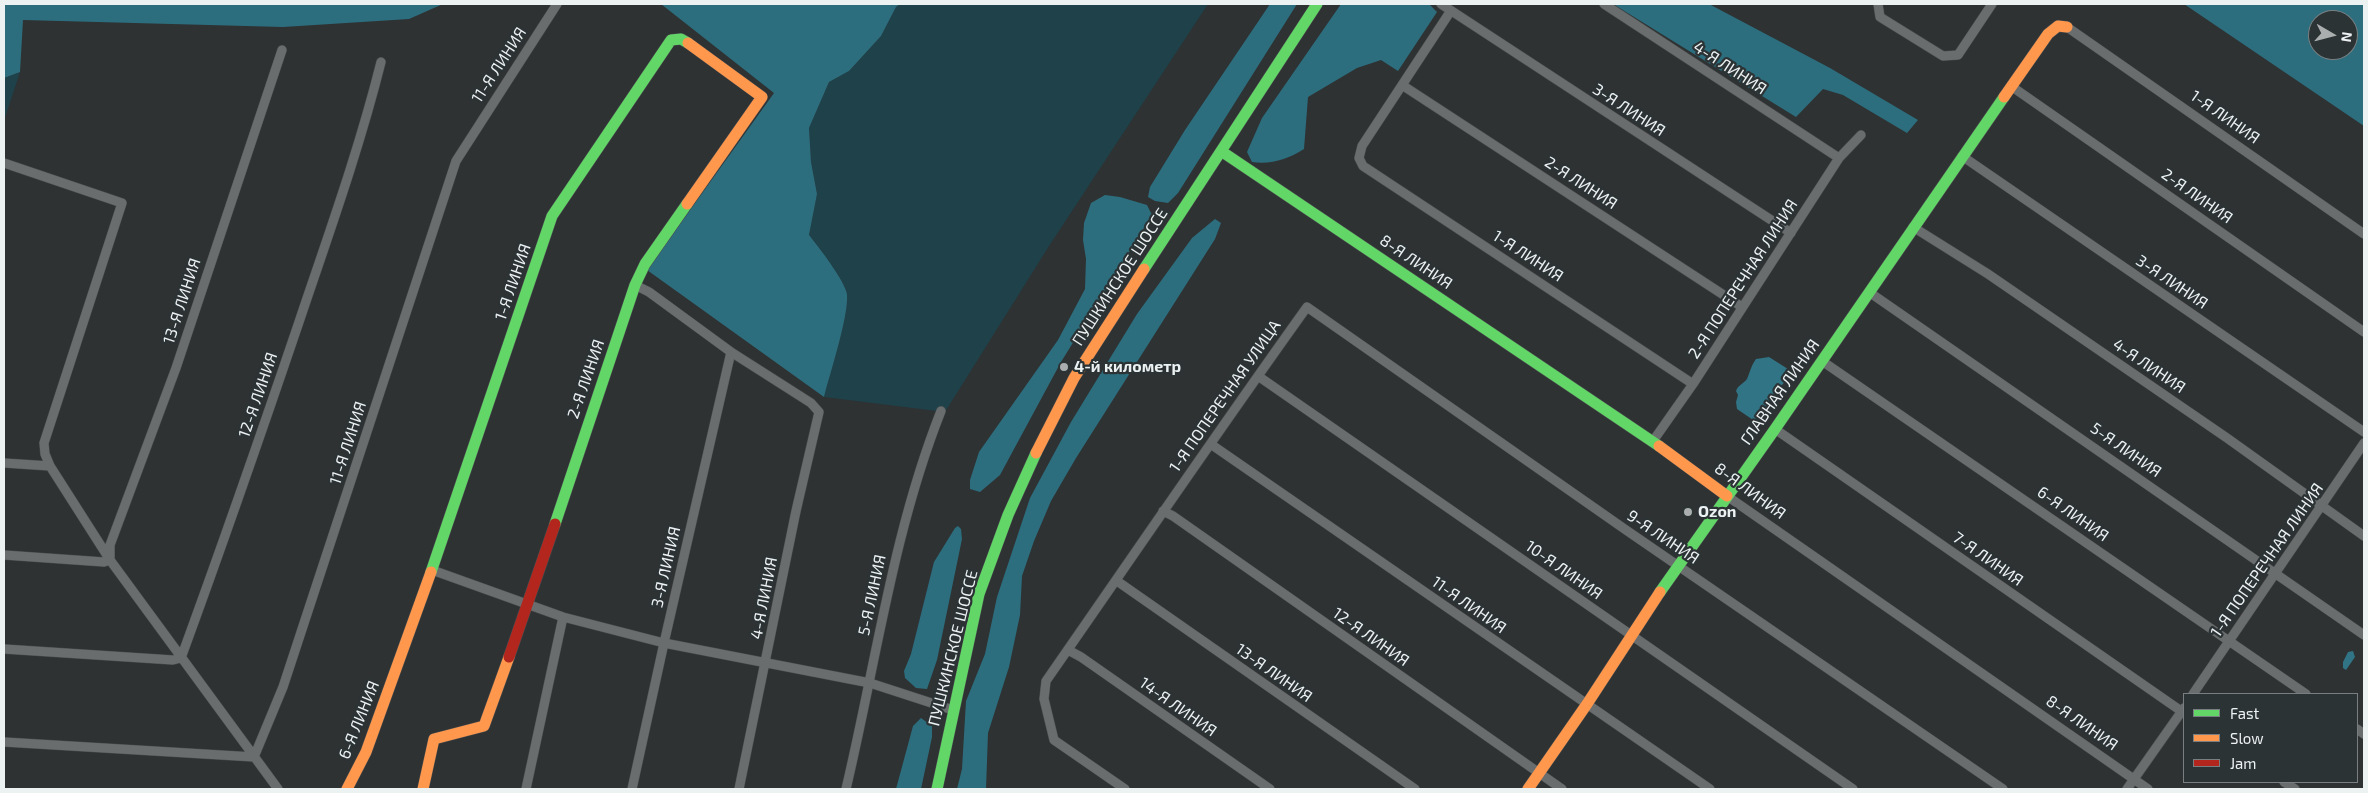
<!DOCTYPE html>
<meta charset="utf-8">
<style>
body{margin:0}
#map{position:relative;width:2368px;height:793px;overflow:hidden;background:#2e3233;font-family:"Exo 2",sans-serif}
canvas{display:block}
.frame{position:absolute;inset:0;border:5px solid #ecf1f2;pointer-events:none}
.legend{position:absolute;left:2183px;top:693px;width:175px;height:90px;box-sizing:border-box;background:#2c3335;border:1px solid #797f81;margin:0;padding:6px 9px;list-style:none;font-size:15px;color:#ecf1f2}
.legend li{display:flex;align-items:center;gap:10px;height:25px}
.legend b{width:25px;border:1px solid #797f81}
.north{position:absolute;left:2308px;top:10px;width:50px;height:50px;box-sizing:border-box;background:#2c3335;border:1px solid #797f81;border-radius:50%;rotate:98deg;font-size:14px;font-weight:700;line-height:20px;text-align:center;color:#ecf1f2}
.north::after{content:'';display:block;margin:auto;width:18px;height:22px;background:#aaaeaf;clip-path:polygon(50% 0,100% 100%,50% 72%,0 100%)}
</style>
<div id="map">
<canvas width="2368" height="793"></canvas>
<div class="frame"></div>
<ul class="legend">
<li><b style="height:6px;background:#63d668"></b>Fast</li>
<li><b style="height:6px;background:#ff974d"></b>Slow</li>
<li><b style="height:6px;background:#b3261e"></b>Jam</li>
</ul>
<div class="north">N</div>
</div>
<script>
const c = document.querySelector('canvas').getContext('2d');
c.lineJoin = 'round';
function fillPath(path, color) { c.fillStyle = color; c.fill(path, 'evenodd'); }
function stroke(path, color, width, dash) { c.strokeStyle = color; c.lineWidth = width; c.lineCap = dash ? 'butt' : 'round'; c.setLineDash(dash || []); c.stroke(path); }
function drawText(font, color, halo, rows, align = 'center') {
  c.font = font + ' "Exo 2",sans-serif'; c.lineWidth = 4.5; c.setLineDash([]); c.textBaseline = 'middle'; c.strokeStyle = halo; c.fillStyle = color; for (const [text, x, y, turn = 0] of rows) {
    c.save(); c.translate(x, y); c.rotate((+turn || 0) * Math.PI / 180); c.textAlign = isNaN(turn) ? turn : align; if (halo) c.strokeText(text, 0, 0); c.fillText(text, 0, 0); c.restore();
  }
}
const green = new Path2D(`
 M900 4H1208L1049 246 945 412 824 397C830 373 849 316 847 294 845 281 818 246 809 235L817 194 811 162 809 128 829 82 849 71 881 36 896 7Z
 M20 72 4 121V78Z`);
const forest = new Path2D(`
 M4 4H443L409 19 283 27 23 20 20 72 4 78Z
 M661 4H900L896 7 881 36 849 71 829 82 809 128 811 162 817 194 809 235C818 246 845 281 847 294 849 316 830 373 824 397L647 270 774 93Z
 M1270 4H1297L1178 193 1168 203 1155 201 1148 197 1150 187 1185 130Z
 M1341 4H1429L1437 12 1398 71 1381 60 1357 68 1308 97 1304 149C1288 159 1271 165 1252 162L1247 152 1262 118Z
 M1613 4H1709L1830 68 1918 120 1907 133 1843 95 1823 89 1796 117Z
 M2184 4H2364V126ZM2318 20H2348V50H2318Z
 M1105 195 1120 197 1147 205 1152 215 1061 362 1000 475 980 492 970 489V480L979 452 1058 340 1085 289 1086 259 1083 240 1084 223 1091 203Z
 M1215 219 1221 223 1215 239 1076 458 1051 501 1034 541 1022 576 1020 615 1009 667 988 733 986 789H957L962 769 966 701 985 654 997 597 1030 498 1071 422 1137 314 1192 238Z
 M958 526 961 529 962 539 937 660 927 689 916 688 905 678 904 671 911 654 934 562 955 528Z
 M921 718 932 726V737L921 789H896L913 726Z`);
const water = new Path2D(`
 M1769 357 1788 369C1787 385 1781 383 1776 393 1772 404 1767 415 1756 422L1737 409 1736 402 1738 395 1736 391C1738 385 1743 384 1747 379 1750 372 1751 366 1756 359Z
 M2353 651 2355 657 2346 670 2343 668V662L2348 652Z`);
const street = new Path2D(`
 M1441 4 1791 233
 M1604 4 1839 158
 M1878 4 1880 17 1943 56 1958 55 1992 4
 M1450 12 1362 146 1359 158 1363 166 1693 384
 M2067 27 2364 234
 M1402 85 1742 307
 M2011 86 2364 332
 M1962 156 2364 432
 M4 163 122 203 44 443 45 454 50 466 110 560 278 789
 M1913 227 1988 274 2227 438 2364 536
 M635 285 649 292 731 352 811 403 819 412 796 511 739 789
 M1869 292 2364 635
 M1822 361 2306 694
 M1258 376 1853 789
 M1775 429 2184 713
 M1653 441 1693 384 1839 158 1861 135
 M1212 445 1710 789
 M4 463 50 466
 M1727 496 2148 789
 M1163 511 1173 516 1562 789
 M4 555 104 562 110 560V545L176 368 282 50
 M432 570 563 617 664 643 870 683 953 710
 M1117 581 1415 789
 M4 649 173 660 181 658C222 546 261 434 299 322 328 236 359 150 381 62
 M1068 650 1081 657 1270 789
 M2193 694 2364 443
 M2357 729 2364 734
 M4 742 254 757 283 687 456 161 557 4
 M2284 782 2295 789
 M526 789 563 617
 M632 789 664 643 731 352
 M846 789C876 663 893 532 941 411
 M1125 789 1054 740 1044 699 1046 681C1133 556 1218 431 1307 307L1626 530 2003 789
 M2127 789 2184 708`);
const fast = new Path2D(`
 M1221 151 1659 446
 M1144 269 1317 4
 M555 524 635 285 645 264 687 204
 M431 572 552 216 671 40 681 39 688 43
 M1660 592 1775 429 2004 97
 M937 789 979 594 1008 515 1036 453`);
const slow = new Path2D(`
 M2004 97 2048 34 2058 26 2067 27
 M687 204 762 97 688 43
 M1659 446 1727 496
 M1036 453 1074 378 1144 269
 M347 789 366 752 431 572
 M423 789 434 739 484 726 509 657
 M1528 789 1587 704 1660 592`);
const jam = new Path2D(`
 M509 657 555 524`);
const markers = [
 [1064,367,5,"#aaaeaf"],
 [1688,512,5,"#aaaeaf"]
];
const streetNames = [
 ["11-Я ЛИНИЯ",499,65,-57],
 ["4-Я ЛИНИЯ",1730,68,33],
 ["3-Я ЛИНИЯ",1629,110,33],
 ["1-Я ЛИНИЯ",2225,117,35],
 ["2-Я ЛИНИЯ",1581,183,33],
 ["2-Я ЛИНИЯ",2197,196,35],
 ["1-Я ЛИНИЯ",1528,256,33],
 ["8-Я ЛИНИЯ",1416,262,34],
 ["ПУШКИНСКОЕ ШОССЕ",1120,277,-57],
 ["2-Я ПОПЕРЕЧНАЯ ЛИНИЯ",1743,279,-57],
 ["1-Я ЛИНИЯ",513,282,-71],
 ["3-Я ЛИНИЯ",2172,282,34],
 ["13-Я ЛИНИЯ",182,301,-72],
 ["4-Я ЛИНИЯ",2149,366,34],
 ["2-Я ЛИНИЯ",586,379,-71],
 ["ГЛАВНАЯ ЛИНИЯ",1780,392,-55],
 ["12-Я ЛИНИЯ",258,395,-71],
 ["1-Я ПОПЕРЕЧНАЯ УЛИЦА",1225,396,-55],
 ["11-Я ЛИНИЯ",348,443,-72],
 ["5-Я ЛИНИЯ",2126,450,35],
 ["8-Я ЛИНИЯ",1750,491,36],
 ["6-Я ЛИНИЯ",2073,514,35],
 ["9-Я ЛИНИЯ",1663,537,34],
 ["7-Я ЛИНИЯ",1988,559,35],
 ["1-Я ПОПЕРЕЧНАЯ ЛИНИЯ",2267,560,-55],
 ["3-Я ЛИНИЯ",666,567,-77],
 ["10-Я ЛИНИЯ",1564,570,35],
 ["5-Я ЛИНИЯ",872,595,-78],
 ["4-Я ЛИНИЯ",764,598,-79],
 ["11-Я ЛИНИЯ",1469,605,35],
 ["12-Я ЛИНИЯ",1371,637,35],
 ["ПУШКИНСКОЕ ШОССЕ",953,648,-76],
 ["13-Я ЛИНИЯ",1274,673,35],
 ["14-Я ЛИНИЯ",1178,707,35],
 ["6-Я ЛИНИЯ",359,720,-68],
 ["8-Я ЛИНИЯ",2082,723,35]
];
const poiNames = [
 ["4-й километр",1074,367],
 ["Ozon",1698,512]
];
fillPath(green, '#1e414a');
fillPath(forest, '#2d6e7e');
fillPath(water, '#307485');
stroke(street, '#4a4d4e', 10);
stroke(fast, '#4a4d4e', 12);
stroke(slow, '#4a4d4e', 12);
stroke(jam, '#4a4d4e', 12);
stroke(street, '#6a6d6e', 9);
stroke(fast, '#63d668', 11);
stroke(slow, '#ff974d', 11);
stroke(jam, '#b3261e', 11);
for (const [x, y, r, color] of markers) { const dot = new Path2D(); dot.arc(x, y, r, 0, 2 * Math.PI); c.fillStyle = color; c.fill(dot); stroke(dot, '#2c3335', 2); }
drawText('16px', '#ecf1f2', '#2c3335', streetNames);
drawText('bold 16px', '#ecf1f2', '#2c3335', poiNames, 'left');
</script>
